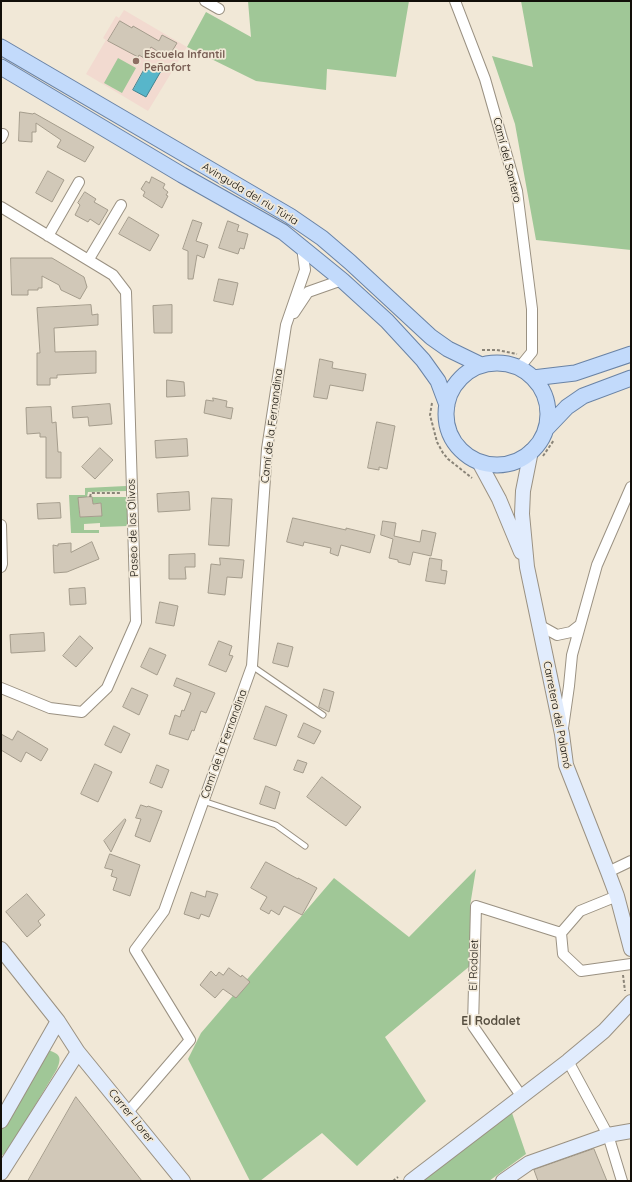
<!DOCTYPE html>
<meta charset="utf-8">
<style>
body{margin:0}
#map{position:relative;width:632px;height:1182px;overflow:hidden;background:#f1e8d7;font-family:Quicksand,sans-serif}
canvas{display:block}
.frame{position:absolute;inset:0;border:2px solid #120f09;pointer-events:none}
</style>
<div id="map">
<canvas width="632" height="1182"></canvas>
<div class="frame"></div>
</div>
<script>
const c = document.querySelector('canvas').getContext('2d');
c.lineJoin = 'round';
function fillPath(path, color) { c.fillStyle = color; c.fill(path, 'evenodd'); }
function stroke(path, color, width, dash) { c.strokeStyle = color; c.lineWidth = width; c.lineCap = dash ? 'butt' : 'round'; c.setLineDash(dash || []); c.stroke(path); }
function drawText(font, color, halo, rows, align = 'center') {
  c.font = font + ' Quicksand,sans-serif'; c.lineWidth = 3.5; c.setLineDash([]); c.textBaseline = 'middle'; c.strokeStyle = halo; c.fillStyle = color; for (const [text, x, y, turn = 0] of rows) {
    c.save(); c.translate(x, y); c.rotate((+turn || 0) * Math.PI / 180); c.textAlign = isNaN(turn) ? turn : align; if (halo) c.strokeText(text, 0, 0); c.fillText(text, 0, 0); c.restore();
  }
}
const education = new Path2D(`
 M124 10 187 47 148 111 86 74 106 40 103 38 116 16 119 18Z`);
const green = new Path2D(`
 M248 1H409L396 77 327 69 326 90 256 81 187 47 206 12 251 37Z
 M521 1H631V250L536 240 515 124 492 56 533 67Z
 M118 58 136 68 122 93 104 83Z
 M126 486V491L88 492 87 497 80 498 81 509H79L80 517 101 516V503L93 504 92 497H127L128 526 100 527V523L84 524V530H99V533H71L69 495H85V488Z
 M476 869 470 906 471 965 385 1037 426 1101 357 1166 322 1133 260 1181H250L188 1059 201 1033 334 878 409 937Z
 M48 1050C60 1054 62 1057 57 1069L7 1152 1 1156V1122Z
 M512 1113 526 1154 489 1181H418Z`);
const water = new Path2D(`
 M148 63 161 71 146 97 133 90Z`);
const building = new Path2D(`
 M120 21 132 28 133 26 159 41 162 35 177 43 168 58 151 47 144 58 139 55 138 57 108 41Z
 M20 112 33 114 34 113 94 147 85 162 57 147 61 140 36 123V132H32V142L19 141Z
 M48 171 64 180 52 202 36 193Z
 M152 177 165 184 163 188 168 192 166 195 168 196 162 208 143 196 145 192 141 189 146 181 149 183Z
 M85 192 96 199 94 202 108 210 99 225 90 219 88 222 75 215 80 205 78 203Z
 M129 217 159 235 150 251 119 234Z
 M193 220 202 223 196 241 208 245 204 258 197 255 193 279H188V251L183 249Z
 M228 221 239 225 237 231 248 234 244 249 240 248 238 254 219 248Z
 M11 258H52L84 277 87 287 80 299 61 290 59 285 42 276V288H38V290H28V295H12Z
 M219 279 238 283 233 305 214 301Z
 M91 305 92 315 98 314V325L54 328 55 352 96 351V373L57 375V378H50V385H37V353H40L37 308Z
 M172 305V333H154L153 306Z
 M320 359 333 362 332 368 366 374 363 391 330 385 327 399 314 397Z
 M167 380 184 382 185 396 167 397Z
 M213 398 227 401 226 407 233 408 231 419 204 413 206 400 213 401Z
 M110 404 112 424 89 426 88 417 73 418 72 407Z
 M51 407 52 423 56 422 58 452H61V478H46V437H40V433L27 434 26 408Z
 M377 422 395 426 387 469 379 467V470L368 468Z
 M187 439 188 456 156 458 155 441Z
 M100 448 113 460 95 479 82 467Z
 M189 492 190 510 158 512 157 494Z
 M92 497 93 504 101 503 102 516 80 517 78 498Z
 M212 498 232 499 229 546 209 545Z
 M60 503 61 518 38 519 37 504Z
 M293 518 346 530V528L375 535 370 553 341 545 338 556 330 553 331 548 304 542 303 546 287 542Z
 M383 521 396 523 394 536 420 542 422 530 436 533 431 556 413 552 410 565 398 562V560L389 558 393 539 381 535Z
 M92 542 99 559 67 572 54 573 53 545 58 546V544L71 543V552Z
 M195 554V567H185L186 579H169V555Z
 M220 558 244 560 242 578 227 577 225 595 208 593 211 564 220 565Z
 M430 558 442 560 441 570 447 571 445 584 426 581Z
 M85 588 86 604 70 605 69 589Z
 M160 602 178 606 174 626 156 623Z
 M44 633 45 651 11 653 10 635Z
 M80 636 93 648 76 667 63 656Z
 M219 641 232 646 229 655 233 656 226 672 209 665Z
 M278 643 293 647 288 667 273 663Z
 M150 648 166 655 157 675 141 667Z
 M177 678 215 693 206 713 201 711 194 731 192 730 188 740 169 734 175 715 180 717 182 710 184 711 191 693 174 686Z
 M132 688 148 695 139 715 123 707Z
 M324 689 334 692 329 712 319 707Z
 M266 706 287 715 276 746 254 739Z
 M304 723 321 731 314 744 298 737Z
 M114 726 130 734 121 753 105 745Z
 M18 731 48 749 41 761 26 752 21 762 1 750V734L12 740Z
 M298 760 307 763 303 773 294 770Z
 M95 764 112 772 98 802 81 794Z
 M157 765 169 770 162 788 150 783Z
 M322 777 361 807 346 826 307 797Z
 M266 786 280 792 275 809 260 804Z
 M141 805 147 807 148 806 162 811 150 842 135 836 141 819 136 818Z
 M125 819 126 820 111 852 104 841Z
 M110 854 140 865 130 896 113 890 117 878 111 876 113 870 105 868Z
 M266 862 298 879V878L317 888 302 915 284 906 279 915 271 910 269 914 260 909 267 897 251 888Z
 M207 891 218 894 209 917 201 914 199 919 184 914 191 892 205 897Z
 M27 894 45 915 38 921 41 925 27 937 6 912Z
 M229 968 241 977 242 975 250 982 236 998 223 989 215 998 200 985 211 971 216 976 219 972 223 975Z
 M76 1097 142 1181H28Z
 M594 1149 607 1181H538L534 1170Z`);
const path = new Path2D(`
 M482 350H497L517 354
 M432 403 430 415 437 442 443 453 448 459 472 478
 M543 456 554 440
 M90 497 91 493H121
 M623 975 625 991
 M393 1181 398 1177`);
const lane = new Path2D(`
 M252 666 323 715
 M203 801 276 825 305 846`);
const street = new Path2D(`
 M205 1 219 9
 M455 1 485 79 517 191 532 309V352L519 368
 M1 138 3 134
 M1 207 113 275 126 292 136 622 107 688 82 712 50 708 1 688
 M48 236 79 182
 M89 259 121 205
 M294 313 308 292 342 280
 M1 525 2 564 1 567
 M539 625 557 635 571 632 580 625
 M563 728 569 686 572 655 597 565 631 487
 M608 872 631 861
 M617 896 580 911 561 933 563 954 581 971 631 964
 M568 1061 608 1135 622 1181
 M522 1097 473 1026 476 906 561 933
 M128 1112 190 1040 135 950 164 911 252 666 267 449 286 325 305 270 302 247`);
const secondary = new Path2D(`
 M531 451 523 491 522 514 527 567 562 734 566 765 608 872 617 896 631 949
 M479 462 499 499 521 552
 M1 949 58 1021 78 1052 183 1181
 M1 1121 58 1021
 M1 1173 78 1052
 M411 1181 568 1061 604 1031 631 1002
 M503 1181 529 1163 608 1135 631 1131`);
const primary = new Path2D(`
 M1 47 290 216 322 238 350 262 431 337 448 349 481 365
 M1 67 182 175 283 232 342 280 387 321 423 360 438 381 447 405
 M446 414a51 51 0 1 1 102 0a51 51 0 1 1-102 0Z
 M533 378 575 373 631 354
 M547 428 567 407 583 396 631 378`);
const markers = [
 [136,61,4,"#8d6e63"]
];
const educationNames = [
 ["Escuela Infantil",144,55],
 ["Peñafort",144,68]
];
const streetNames = [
 ["Camí del Santero",507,160,76],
 ["Avinguda del riu Túria",250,194,31],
 ["Camí de la Fernandina",272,426,-83],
 ["Paseo de los Olivos",133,528,-92],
 ["Carretera del Palamó",557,715,79],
 ["Camí de la Fernandina",224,744,-70],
 ["El Rodalet",474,965,-88],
 ["Carrer Llorer",131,1116,51]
];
const neighbourhoodNames = [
 ["El Rodalet",491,1021]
];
fillPath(education, '#f2dad0');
fillPath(green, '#a0c797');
fillPath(water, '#57b6ca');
stroke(water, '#428490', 1);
fillPath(building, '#d1c8b8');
stroke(building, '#a49c8c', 1);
stroke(lane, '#9a9182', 7);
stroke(street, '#9a9182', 12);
stroke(secondary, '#9a9182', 16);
stroke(primary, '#6a83a5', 17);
stroke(path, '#8a8478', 2, [3, 2]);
stroke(lane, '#fff', 5);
stroke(street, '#fff', 10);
stroke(secondary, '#e1ecfd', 14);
stroke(primary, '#c2dafb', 15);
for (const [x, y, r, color] of markers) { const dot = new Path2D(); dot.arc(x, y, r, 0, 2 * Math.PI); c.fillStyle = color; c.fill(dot); stroke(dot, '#f1e8d7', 1.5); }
drawText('bold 11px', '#785e54', '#f1e8d7', educationNames, 'left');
drawText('11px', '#120f09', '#f1e8d7', streetNames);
drawText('bold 12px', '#574f41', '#f1e8d7', neighbourhoodNames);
</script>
